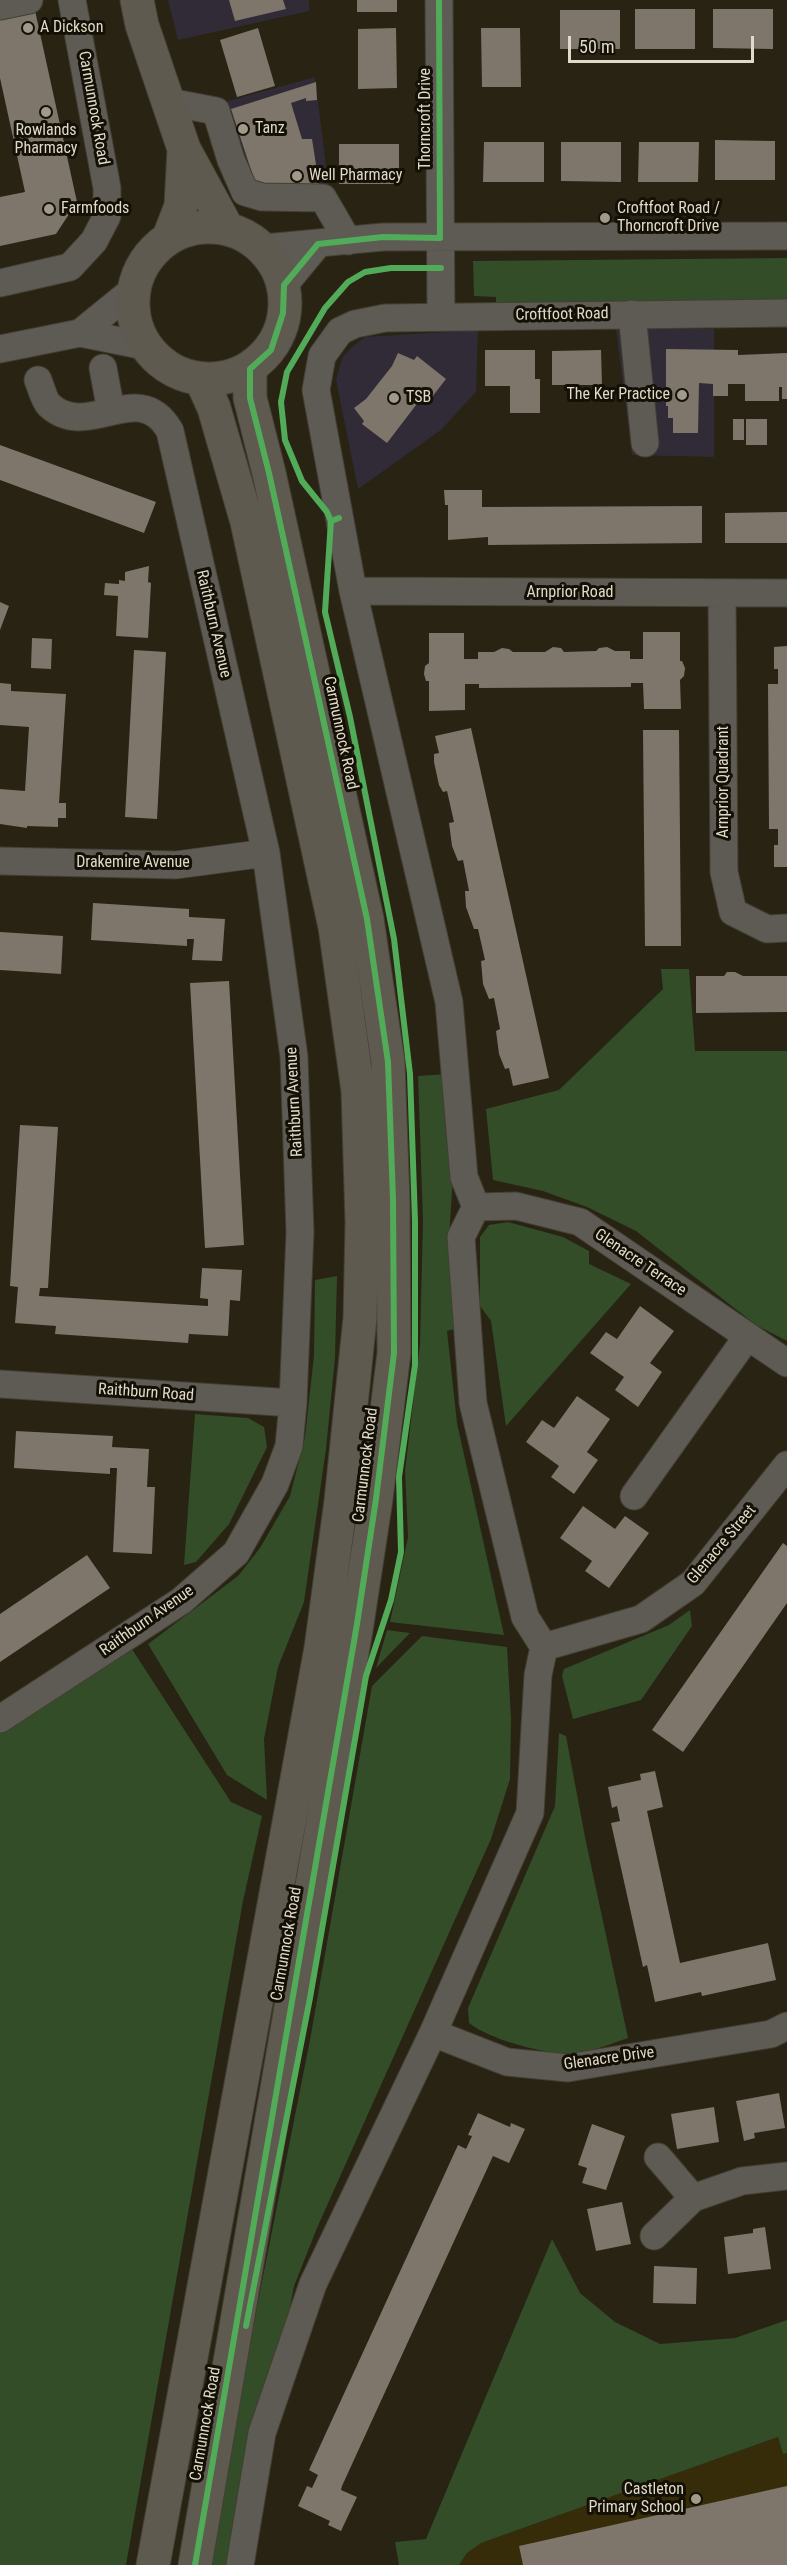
<!DOCTYPE html>
<style>
body{margin:0}
#map{position:relative;width:787px;height:2565px;overflow:hidden;background:#282313;font-family:"Roboto Condensed",sans-serif}
canvas{display:block}
.scale{position:absolute;left:568px;top:36px;width:186px;height:27px;box-sizing:border-box;border:3px solid #dfdac9;border-top:0;padding-left:8px;font-size:18px;line-height:21px;white-space:nowrap;color:#dfdac9;-webkit-text-stroke:4px #141005;paint-order:stroke}
</style>
<div id="map">
<canvas width="787" height="2565"></canvas>
<div class="scale">50 m</div>
</div>
<script>
const c = document.querySelector('canvas').getContext('2d');
c.lineJoin = 'round';
function fillPath(path, color) { c.fillStyle = color; c.fill(path, 'evenodd'); }
function stroke(path, color, width, dash) { c.strokeStyle = color; c.lineWidth = width; c.lineCap = dash ? 'butt' : 'round'; c.setLineDash(dash || []); c.stroke(path); }
function drawText(font, color, halo, rows, align = 'center') {
  c.font = font + ' "Roboto Condensed",sans-serif'; c.lineWidth = 6; c.setLineDash([]); c.textBaseline = 'middle'; c.strokeStyle = halo; c.fillStyle = color; for (const [text, x, y, turn = 0] of rows) {
    c.save(); c.translate(x, y); c.rotate((+turn || 0) * Math.PI / 180); c.textAlign = isNaN(turn) ? turn : align; if (halo) c.strokeText(text, 0, 0); c.fillText(text, 0, 0); c.restore();
  }
}
const commercial = new Path2D(`
 M168 0H309V11L178 40Z
 M315 77 329 191H260L246 179 221 103Z
 M616 329H714V457L632 455Z
 M478 330 476 392 441 430 358 489 336 380 342 358 353 346 365 337Z`);
const built = new Path2D(`
 M778 2437 783 2454 787 2453V2565H459L467 2553 481 2543Z`);
const green = new Path2D(`
 M787 258V301L496 303V297L474 296 473 261Z
 M661 969H689L695 1051H787V1341L756 1325 636 1231 587 1207 543 1191 493 1180 486 1109 559 1090 663 989Z
 M447 1074 453 1176 449 1239 454 1329 447 1331 457 1423 504 1635 390 1622 408 1537 405 1471 420 1344 423 1221 418 1076Z
 M508 1222 563 1237 589 1251V1264L631 1284 506 1426 491 1321 480 1306V1237L489 1225Z
 M337 1276 335 1358 326 1449 304 1602 278 1667 264 1739 267 1800 227 1775 148 1644 238 1576 260 1548 290 1496 305 1437 314 1355 315 1280Z
 M195 1414 248 1418 264 1427 267 1447 229 1524 196 1562 184 1565Z
 M690 1610 692 1626 641 1700 573 1719 562 1676 564 1669 669 1625Z
 M387 1630 410 1633 376 1668Z
 M422 1636 507 1647 511 1718 510 1779 491 1839 317 2228 294 2286 285 2334 227 2565H211L239 2397 310 2040 372 1686Z
 M130 1646 231 1802 262 1816 243 1901 126 2565H0V1733Z
 M559 1733 566 1736 585 1837 628 2038C613 2043 596 2050 580 2053 552 2057 490 2040 469 2023L468 2008 555 1806Z
 M552 2239 580 2293 615 2322 660 2344 735 2338 787 2320V2453L783 2454 778 2437 481 2543 467 2553 459 2565H399L395 2542 426 2539Z`);
const building = new Path2D(`
 M229 0H283L286 9 235 21Z
 M357 0H397V12H357Z
 M34 6 77 202 56 234 0 246V197L25 192 0 78V14Z
 M635 9H695V49H635Z
 M713 9H773V49L713 48Z
 M560 10H620V49H560Z
 M258 28 275 86 237 97 220 40Z
 M396 28 397 88 358 89V29Z
 M481 28H520L521 87H482Z
 M316 82 317 100 306 101V98L291 103 302 139H312L319 184 263 186 254 179 231 109Z
 M715 140 775 141V180H715Z
 M484 142H544V182H483Z
 M561 142H621V182L561 181Z
 M639 142H699L698 182H638Z
 M339 144H399V184H339Z
 M666 349 738 350V355L787 353V399H782V387H779V401H745V384H728V396H713V384L699 383 698 433H673V418H668V406H666Z
 M485 350H535V379H540V413H510V386H485Z
 M601 350 602 385H552V351Z
 M398 353 414 360 417 356 446 379 432 397 426 392 387 443 362 424 364 421 354 408 366 399 392 366Z
 M733 419H744V440H733Z
 M746 419H767V445H746Z
 M0 445 156 502 144 533 0 480Z
 M444 490H482V507L702 506V543L488 545V537L448 540V505H445Z
 M787 512V543H725V513Z
 M149 566 148 582 151 583 148 638 116 636 118 596 104 595 105 583 119 584V580L125 581V572Z
 M0 602 9 606 0 630Z
 M643 632H680V661H682L685 668 684 676 680 680 681 709H644L643 683H631V687L479 688V684H465V710L429 711V681H426L424 674 425 666 429 663V633H464V659H478V652H494L502 648 509 649 513 652H545L553 647 561 648 564 652 596 651 599 648 607 647 615 651H630V659H643Z
 M32 638 52 639 51 669 31 668Z
 M787 646V867H774V845H778V829H769L768 684H778V669H774V647Z
 M134 650 166 652 157 819 125 817Z
 M0 683 11 684V691L66 694 59 803H66V818H58V827L27 826V828L0 824V789L25 791 29 727 0 725Z
 M471 728 549 1078 513 1086 509 1068 505 1069 499 1054 496 1031 500 1029 494 998 489 999 483 984 481 961 485 960 478 929H474L466 907 465 891H469L463 860 458 861 452 846 449 823 454 822 447 791 443 792 439 785 434 762V754L439 753 435 736Z
 M643 730H679L681 946H645Z
 M93 903 189 909V917L225 919 222 961 192 960 194 939H187V946L91 940Z
 M0 932 63 936 61 974 0 970Z
 M735 972 743 976H787V1012L696 1013V976H724L727 972Z
 M229 981 244 1245 205 1248 190 983Z
 M20 1125 58 1127 48 1288H40L39 1296 208 1306V1299L200 1298 202 1268 242 1270 240 1301 230 1300 228 1336 189 1334 188 1343 55 1334 56 1326 15 1323 18 1287 10 1286Z
 M640 1306 674 1331 650 1363 662 1372 638 1407 615 1390 624 1377 590 1353 606 1332 617 1339Z
 M577 1396 610 1419 587 1452 598 1460 574 1494 551 1477 559 1466 526 1442 542 1420 554 1428Z
 M16 1431 113 1436 112 1447 149 1449 147 1487H155L152 1554 113 1552 117 1468H110V1474L14 1468Z
 M583 1506 615 1529 625 1516 649 1533 609 1588 585 1571 592 1561 560 1538Z
 M783 1543 787 1546V1603L683 1752 652 1730Z
 M87 1555 110 1588 0 1662V1614Z
 M655 1771 663 1807 647 1811 680 1963 768 1943 776 1980 702 1996 701 1992 655 2002 647 1965 643 1967 611 1823 620 1821 617 1806 612 1808 608 1787 641 1780 640 1774Z
 M779 2093 785 2128 754 2133 755 2138 744 2141 736 2101Z
 M714 2107 719 2142 677 2149 671 2114Z
 M478 2113 510 2127 511 2123 525 2129 509 2163 493 2156 342 2486 341 2490 357 2497 341 2531 328 2525 330 2521 298 2506 307 2486 312 2488 318 2475 309 2470 458 2145 466 2149 472 2136 468 2135Z
 M592 2124 625 2136 606 2190 582 2183 587 2168 578 2165Z
 M622 2202 631 2244 596 2251 587 2209Z
 M765 2227 771 2269 728 2274 724 2237 753 2233V2229Z
 M654 2266 697 2268 696 2304 653 2303Z
 M787 2486V2565H523L519 2546Z`);
const minor = new Path2D(`
 M439 0 441 317
 M0 6 29 0
 M169 102 216 111 231 160 245 192 262 197 323 198 348 241
 M264 248 383 237 787 236
 M0 283 70 267 94 241 107 216V188L72 0
 M284 285 318 244
 M632 314 645 443
 M80 333 133 290
 M0 349 80 333 145 346
 M103 368 111 411
 M353 591 787 593
 M722 594 724 872 733 912 767 929 787 928
 M0 861 176 865 266 853
 M476 1207 516 1206 580 1222 787 1363
 M0 1384 293 1403
 M634 1496 747 1337
 M544 1647 641 1619 693 1583 787 1465
 M0 1719 181 1601 236 1553 275 1484 289 1446 293 1403 300 1232 294 1057 266 853 170 431C139 376 88 442 49 405 44 400 41 387 38 380
 M433 2033 507 2062 568 2068 771 2034 787 2026
 M658 2157 693 2198
 M654 2236 693 2198 742 2181 787 2176
 M240 2565 262 2433 313 2284 433 2033 530 1813 538 1675 544 1647 525 1617 473 1403 461 1237 476 1207 464 1177 449 1002 353 591 316 390 322 356 340 331 355 324 385 318 787 313`);
const major = new Path2D(`
 M137 0 142 25 184 149 227 228
 M133 303a76 76 0 1 1 152 0a76 76 0 1 1-152 0Z
 M169 237 181 206 184 149
 M153 2565 321 1648 341 1501 360 1318 362 1223 358 1091 335 927 247 522 214 408 201 379
 M195 2565 357 1624 376 1499 394 1353 393 1199 388 1062 367 919 269 473 250 398V369`);
const cycleway = new Path2D(`
 M331 521 327 512 302 481 285 440 281 402 287 372 325 308 348 282 365 272 391 268H441
 M246 2326 310 1998 366 1676 391 1600 401 1552 399 1477 415 1365V1221L410 1074 394 939 350 717 325 612 331 521 339 518
 M195 2565 357 1624 376 1499 394 1353 393 1199 388 1062 367 919 269 473 250 398V369L271 350 283 313 284 285 318 244 383 237 440 238 439 0`);
const markers = [
 [28,28,6,"#9f9a89"],
 [46,112,6,"#9f9a89"],
 [243,129,6,"#9f9a89"],
 [297,176,6,"#9f9a89"],
 [49,209,6,"#9f9a89"],
 [605,218,6,"#9f9a89"],
 [682,395,6,"#9f9a89"],
 [394,398,6,"#9f9a89"],
 [696,2499,6,"#9f9a89"]
];
const poiNames = [
 ["A Dickson",40,28],
 ["Tanz",255,129],
 ["Rowlands",46,131,"center"],
 ["Pharmacy",46,149,"center"],
 ["Well Pharmacy",309,176],
 ["Farmfoods",61,209],
 ["Croftfoot Road /",617,209],
 ["Thorncroft Drive",617,227],
 ["The Ker Practice",670,395,"right"],
 ["TSB",406,398],
 ["Castleton",684,2490,"right"],
 ["Primary School",684,2508,"right"]
];
const streetNames = [
 ["Carmunnock Road",93,108,80],
 ["Thorncroft Drive",426,119,-90],
 ["Croftfoot Road",562,315,-1],
 ["Arnprior Road",570,593],
 ["Raithburn Avenue",213,624,77],
 ["Carmunnock Road",340,733,78],
 ["Arnprior Quadrant",724,782,-90],
 ["Drakemire Avenue",133,863],
 ["Raithburn Avenue",295,1102,-93],
 ["Glenacre Terrace",640,1263,34],
 ["Raithburn Road",146,1393,4],
 ["Carmunnock Road",366,1465,-83],
 ["Glenacre Street",722,1545,-50],
 ["Raithburn Avenue",147,1621,-35],
 ["Carmunnock Road",287,1944,-80],
 ["Glenacre Drive",609,2059,-8],
 ["Carmunnock Road",206,2424,-80]
];
fillPath(commercial, '#302b37');
fillPath(built, '#362c09');
fillPath(green, '#324d28');
fillPath(building, '#7e766a');
stroke(minor, '#443f32', 29);
stroke(major, '#443f32', 35);
stroke(minor, '#5d5b54', 27);
stroke(major, '#5e5a4f', 33);
stroke(cycleway, '#51ab58', 6);
for (const [x, y, r, color] of markers) { const dot = new Path2D(); dot.arc(x, y, r, 0, 2 * Math.PI); c.fillStyle = color; c.fill(dot); stroke(dot, '#141005', 2); }
drawText('16px', '#dfdac9', '#141005', poiNames, 'left');
drawText('16px', '#dfdac9', '#141005', streetNames);
</script>
